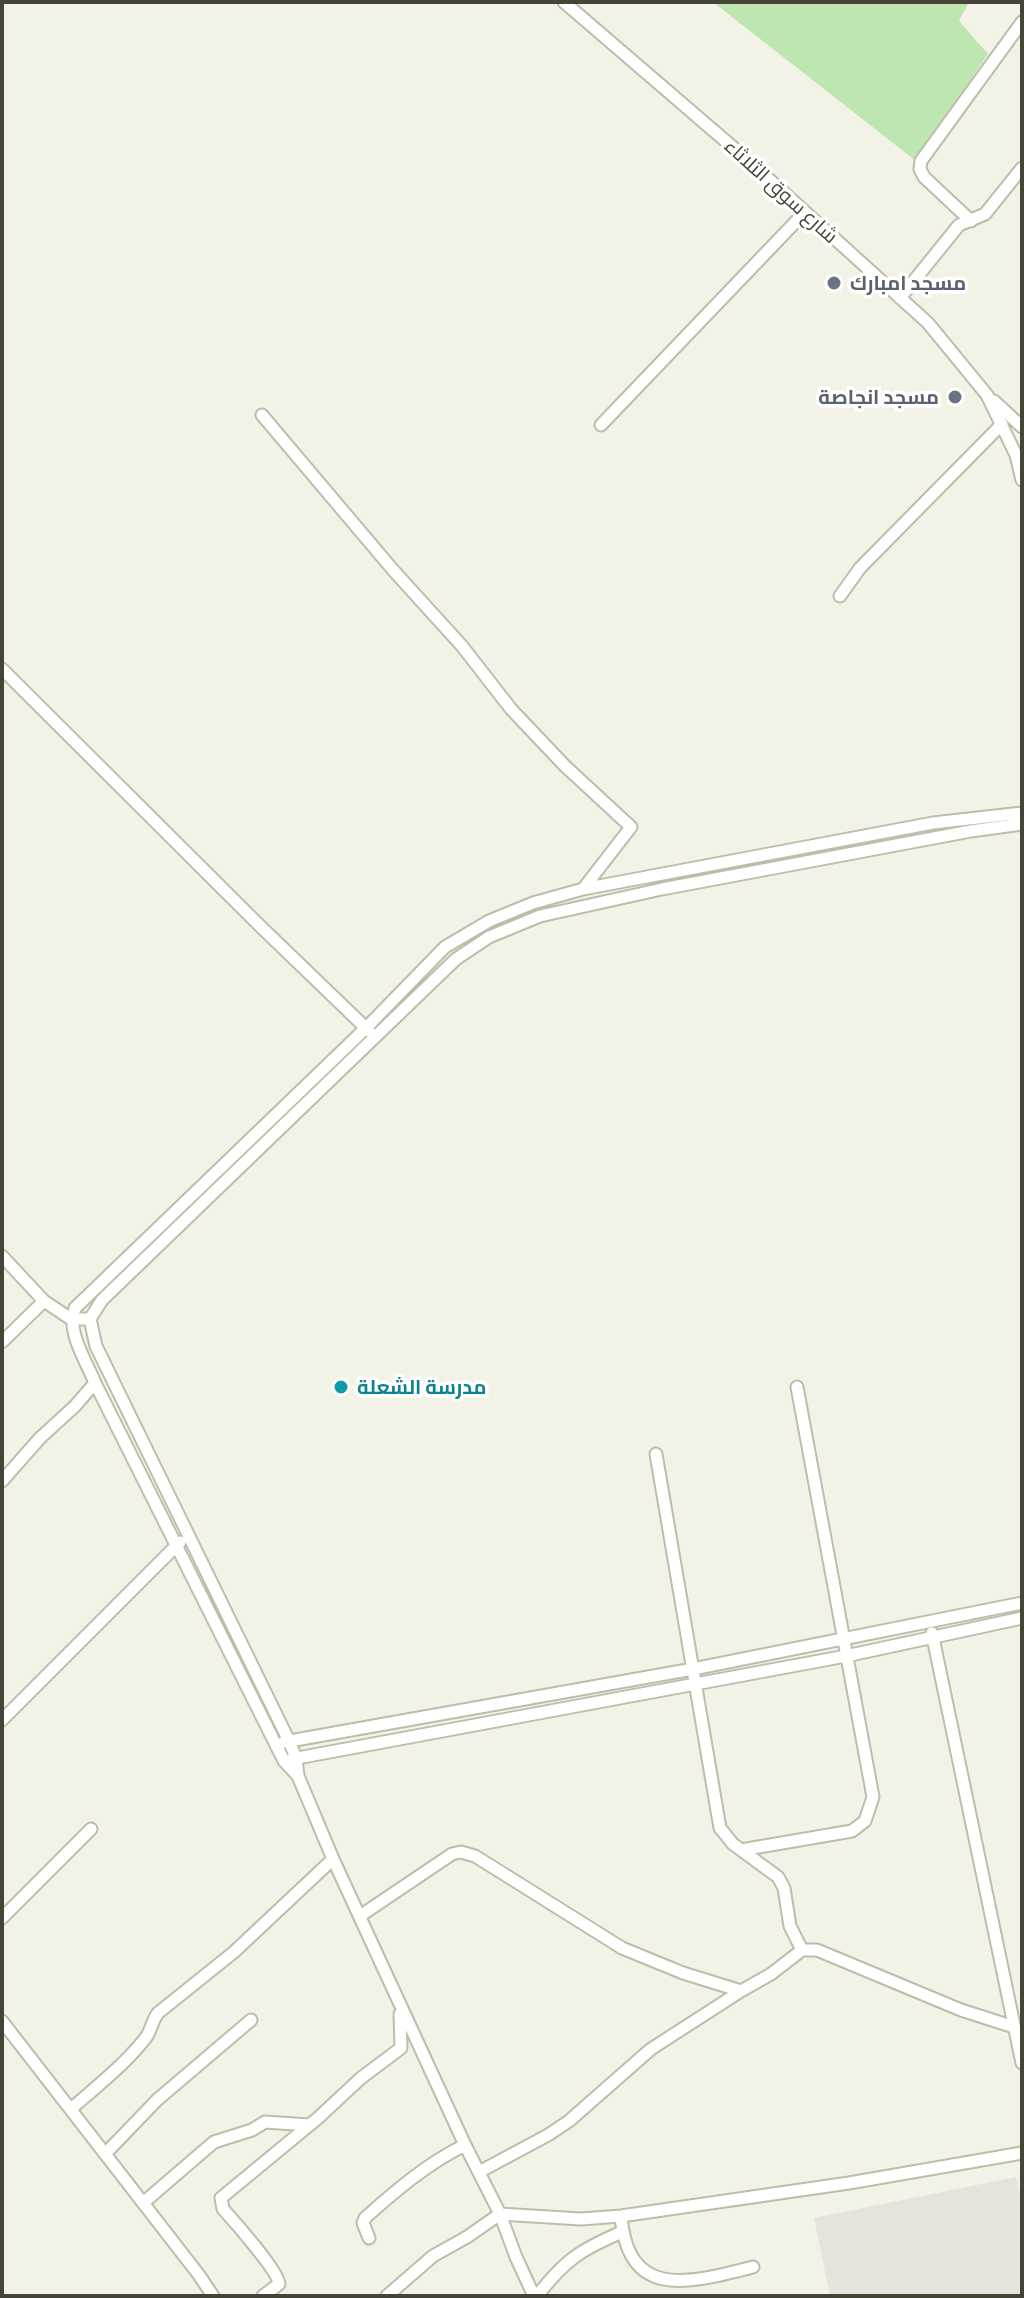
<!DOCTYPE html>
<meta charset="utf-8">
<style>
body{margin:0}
#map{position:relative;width:1024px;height:2298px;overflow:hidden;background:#f3f2e6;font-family:Barlow,sans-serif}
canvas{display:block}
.frame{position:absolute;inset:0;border:4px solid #454436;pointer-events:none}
</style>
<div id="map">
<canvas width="1024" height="2298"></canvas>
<div class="frame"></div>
</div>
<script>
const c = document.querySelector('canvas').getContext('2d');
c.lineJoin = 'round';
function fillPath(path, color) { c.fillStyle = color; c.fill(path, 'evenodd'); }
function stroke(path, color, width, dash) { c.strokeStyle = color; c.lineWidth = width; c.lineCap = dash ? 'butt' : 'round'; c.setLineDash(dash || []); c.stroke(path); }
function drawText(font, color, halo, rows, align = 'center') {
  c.font = font + ' Barlow,Cairo,sans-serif'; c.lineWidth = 7; c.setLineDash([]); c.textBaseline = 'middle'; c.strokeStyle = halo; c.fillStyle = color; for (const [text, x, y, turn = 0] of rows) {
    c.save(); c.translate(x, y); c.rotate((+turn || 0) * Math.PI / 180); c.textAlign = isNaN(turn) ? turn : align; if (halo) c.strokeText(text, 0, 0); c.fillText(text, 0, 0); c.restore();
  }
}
const industrial = new Path2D(`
 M1016 2177 1022 2206V2296H830L814 2218Z`);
const green = new Path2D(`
 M713 2H969L959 21 988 54 916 161Z`);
const minor = new Path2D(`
 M564 2 750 162 928 323 987 395 1016 455 1022 480
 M971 221 924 177 920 169 921 161 1022 22
 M900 298 959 225 985 214 1022 168
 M994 401 1022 427
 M262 415 393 570 462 646 511 709 565 766 631 827 583 889
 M601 425 805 212
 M840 596 860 568 1002 424
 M2 669 259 925 369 1031
 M2 1256 44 1301 71 1319H90
 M2 1342 44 1301
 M656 1454 720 1828 733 1844 778 1877 784 1888 790 1926 802 1950
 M2 1481 40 1438 75 1406 95 1383
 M932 1633 1022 2063
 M2 1720 180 1542
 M284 1742 693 1669 1022 1603
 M292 1759 846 1656 1022 1618
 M297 1775 284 1761 95 1383C86 1360 66 1332 75 1308L366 1028 445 947 489 921 533 903 583 889 933 823 1022 813
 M741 1850 852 1831 865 1821 873 1797 797 1387
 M360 1916 452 1854 461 1852 475 1856 622 1948 683 1973 741 1991 651 2049 569 2121 548 2135 479 2172
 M2 1918 91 1829
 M741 1991 771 1974 802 1950H817L961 2010 1014 2027
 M2 2021 199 2275 213 2296
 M71 2109C96 2087 123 2066 144 2040 152 2031 151 2022 158 2013L234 1952 333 1859
 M105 2154 157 2100 251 2020
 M143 2203 214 2142 252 2130 265 2122 309 2125
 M621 2216C628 2298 684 2285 753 2267
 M369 2238 363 2223 365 2218C395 2191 428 2163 465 2145
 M263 2296 279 2284C279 2272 234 2221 223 2209L221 2198 318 2118 361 2078 401 2048 400 2014
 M387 2296 433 2256 467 2237 500 2214 581 2219 621 2216 849 2183 1022 2153
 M534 2296 516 2257 500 2214 465 2145 333 1859 298 1776 296 1758 289 1741 96 1346 90 1319 102 1300 456 959 489 937 540 916 662 889 971 831 1022 824
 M537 2296C565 2260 580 2250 622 2232`);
const markers = [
 [834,283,8,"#6b7280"],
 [955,397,8,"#6b7280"],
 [341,1387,8,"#0f9aa8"]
];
const streetNames = [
 ["شارع سوق الثلاثاء",781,191,42]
];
const worshipNames = [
 ["مسجد امبارك",850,283],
 ["مسجد انجاصة",939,397,"right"]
];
const cultureNames = [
 ["مدرسة الشعلة",357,1387]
];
fillPath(industrial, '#e5e3db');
fillPath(green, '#bee6b0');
stroke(minor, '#bebda9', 15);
stroke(minor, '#fff', 11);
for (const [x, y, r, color] of markers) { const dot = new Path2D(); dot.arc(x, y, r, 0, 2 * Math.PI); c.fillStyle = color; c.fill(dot); stroke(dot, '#fff', 3); }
drawText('20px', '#454436', '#fff', streetNames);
drawText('bold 20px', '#5b616d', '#fff', worshipNames, 'left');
drawText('bold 20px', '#0d838f', '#fff', cultureNames, 'left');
</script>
